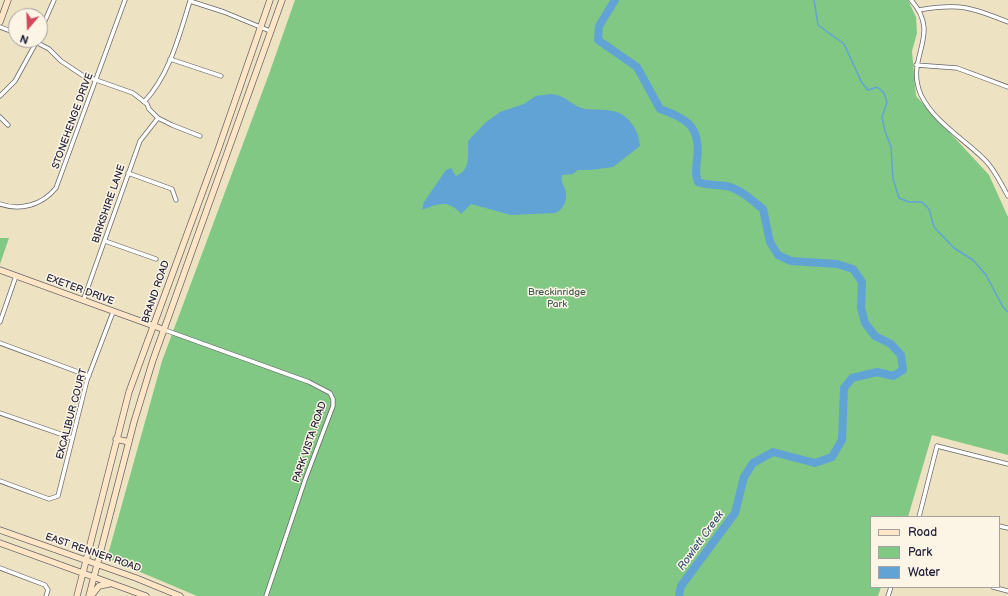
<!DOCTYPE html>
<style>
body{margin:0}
#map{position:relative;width:1008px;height:596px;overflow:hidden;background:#ede3c3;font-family:"Balsamiq Sans",sans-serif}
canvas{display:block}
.legend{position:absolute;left:870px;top:516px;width:130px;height:72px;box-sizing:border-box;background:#fcf5e5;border:1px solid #a5a1a1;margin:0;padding:5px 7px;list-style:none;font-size:12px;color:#22223b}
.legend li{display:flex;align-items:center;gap:8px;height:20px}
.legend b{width:20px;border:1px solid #a5a1a1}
.north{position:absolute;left:8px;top:8px;width:40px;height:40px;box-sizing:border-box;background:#fcf5e5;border:1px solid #a5a1a1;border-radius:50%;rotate:199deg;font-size:11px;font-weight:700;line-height:16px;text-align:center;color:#22223b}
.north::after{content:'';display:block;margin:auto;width:14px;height:18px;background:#d1495b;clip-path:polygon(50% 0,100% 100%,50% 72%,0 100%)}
</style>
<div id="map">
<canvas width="1008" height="596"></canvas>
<ul class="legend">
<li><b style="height:5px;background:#fee5c5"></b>Road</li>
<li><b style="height:11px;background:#81c884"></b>Park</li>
<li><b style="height:11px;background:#61a3d5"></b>Water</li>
</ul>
<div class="north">N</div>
</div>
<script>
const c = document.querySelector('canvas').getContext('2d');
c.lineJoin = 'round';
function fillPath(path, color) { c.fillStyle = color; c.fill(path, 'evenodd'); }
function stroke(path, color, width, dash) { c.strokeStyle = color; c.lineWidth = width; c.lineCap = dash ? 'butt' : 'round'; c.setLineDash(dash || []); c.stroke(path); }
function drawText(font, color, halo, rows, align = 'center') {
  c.font = font + ' "Balsamiq Sans",sans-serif'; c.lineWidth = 3; c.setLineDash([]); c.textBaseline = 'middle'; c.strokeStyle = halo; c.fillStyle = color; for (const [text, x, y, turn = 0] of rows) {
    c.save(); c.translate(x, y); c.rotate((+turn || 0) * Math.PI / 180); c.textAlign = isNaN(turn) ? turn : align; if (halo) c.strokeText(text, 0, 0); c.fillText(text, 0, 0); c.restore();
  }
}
const green = new Path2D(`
 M295 0H908L916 17 917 33 912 51 916 96 989 175 1008 217V455L932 435 908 517H871V587H881L878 596H197L107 558 162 361 269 74Z
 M0 238H9L0 264Z`);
const water = new Path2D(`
 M551 94C568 96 571 106 585 109 594 110 604 109 613 111 629 114 639 131 640 146L613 167 591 170H578L573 174 562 175C560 185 566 186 566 194 567 202 562 211 555 213L511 215 471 204 461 214C448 199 438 204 422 210L424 202 446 170 451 168 456 176C471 170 468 155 468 141L485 123 500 112 524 104 536 96Z`);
const stream = new Path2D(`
 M814 0 818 25 844 44 862 83 868 90 877 87 884 93 887 102 882 117 885 131 891 147 893 179 899 198 909 202H922L929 209 934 227 954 248 973 260 986 275 1003 307 1008 312`);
const river = new Path2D(`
 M615 0 599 26 598 40 637 67 660 109C689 119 701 128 697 160 696 169 695 175 698 182 708 186 716 184 726 186 739 188 753 201 763 209L770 242 778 255 791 261 837 264 853 269 862 282 861 308 865 323 875 336 891 344 901 355 903 370 893 376 877 372 852 378 844 388 842 440 832 457 815 463 773 452 753 463 744 477 735 513 681 586 679 596`);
const street = new Path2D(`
 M911 0C943 36 904 57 921 95 934 122 964 139 985 160 995 170 1001 184 1008 196
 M919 10C959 3 971 7 1008 22
 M0 27 16 33
 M40 32 54 0
 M32 40 49 49 61 61 82 75 133 93 147 104 149 109 158 118 172 125 200 136
 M170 59 221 76
 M916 65 957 68 1008 87
 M0 96 15 81 37 41
 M144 102C170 74 179 36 190 1L224 12 270 31
 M0 117 8 125
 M128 173 172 189 176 200
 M0 204C21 211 42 205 56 188L125 0
 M105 241 156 259
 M83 301 140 141 158 118
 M0 322 16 276
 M165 330 309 382 330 393 333 399V406L305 480 266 596
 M0 343 89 376
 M0 413 72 438
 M0 481 49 499 58 496 87 380 113 312
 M919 517 937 446 1008 464
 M999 526 1008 528
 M0 568 45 585 48 590 46 596
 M993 587 1008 591
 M888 596 891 587`);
const secondary = new Path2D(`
 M0 22 8 0
 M0 270 165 330
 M116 439 129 442
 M0 530 136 578 180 596
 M0 543 146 596
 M77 596 129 392 218 150 270 0
 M89 596 134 422 153 360 282 0
 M91 596 99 586 109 584`);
const streetNames = [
 ["STONEHENGE DRIVE",73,121,-70],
 ["BIRKSHIRE LANE",109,204,-71],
 ["EXETER DRIVE",80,290,20],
 ["BRAND ROAD",156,292,-71],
 ["EXCALIBUR COURT",72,414,-75],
 ["PARK VISTA ROAD",310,442,-71],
 ["EAST RENNER ROAD",93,553,19]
];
const parkNames = [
 ["Breckinridge",557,292],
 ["Park",557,304]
];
const waterNames = [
 ["Rowlett Creek",701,541,-54]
];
fillPath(green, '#81c884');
fillPath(water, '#61a3d5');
stroke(stream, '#61a3d5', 1.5);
stroke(river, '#61a3d5', 8);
stroke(street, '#69666b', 5);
stroke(secondary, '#69666b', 7);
stroke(street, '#fff', 3.5);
stroke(secondary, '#fee5c5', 5.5);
drawText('10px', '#22223b', '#fcf5e5', streetNames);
drawText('10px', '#435c55', '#fcf5e5', parkNames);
drawText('italic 11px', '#3b5679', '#fcf5e5', waterNames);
</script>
